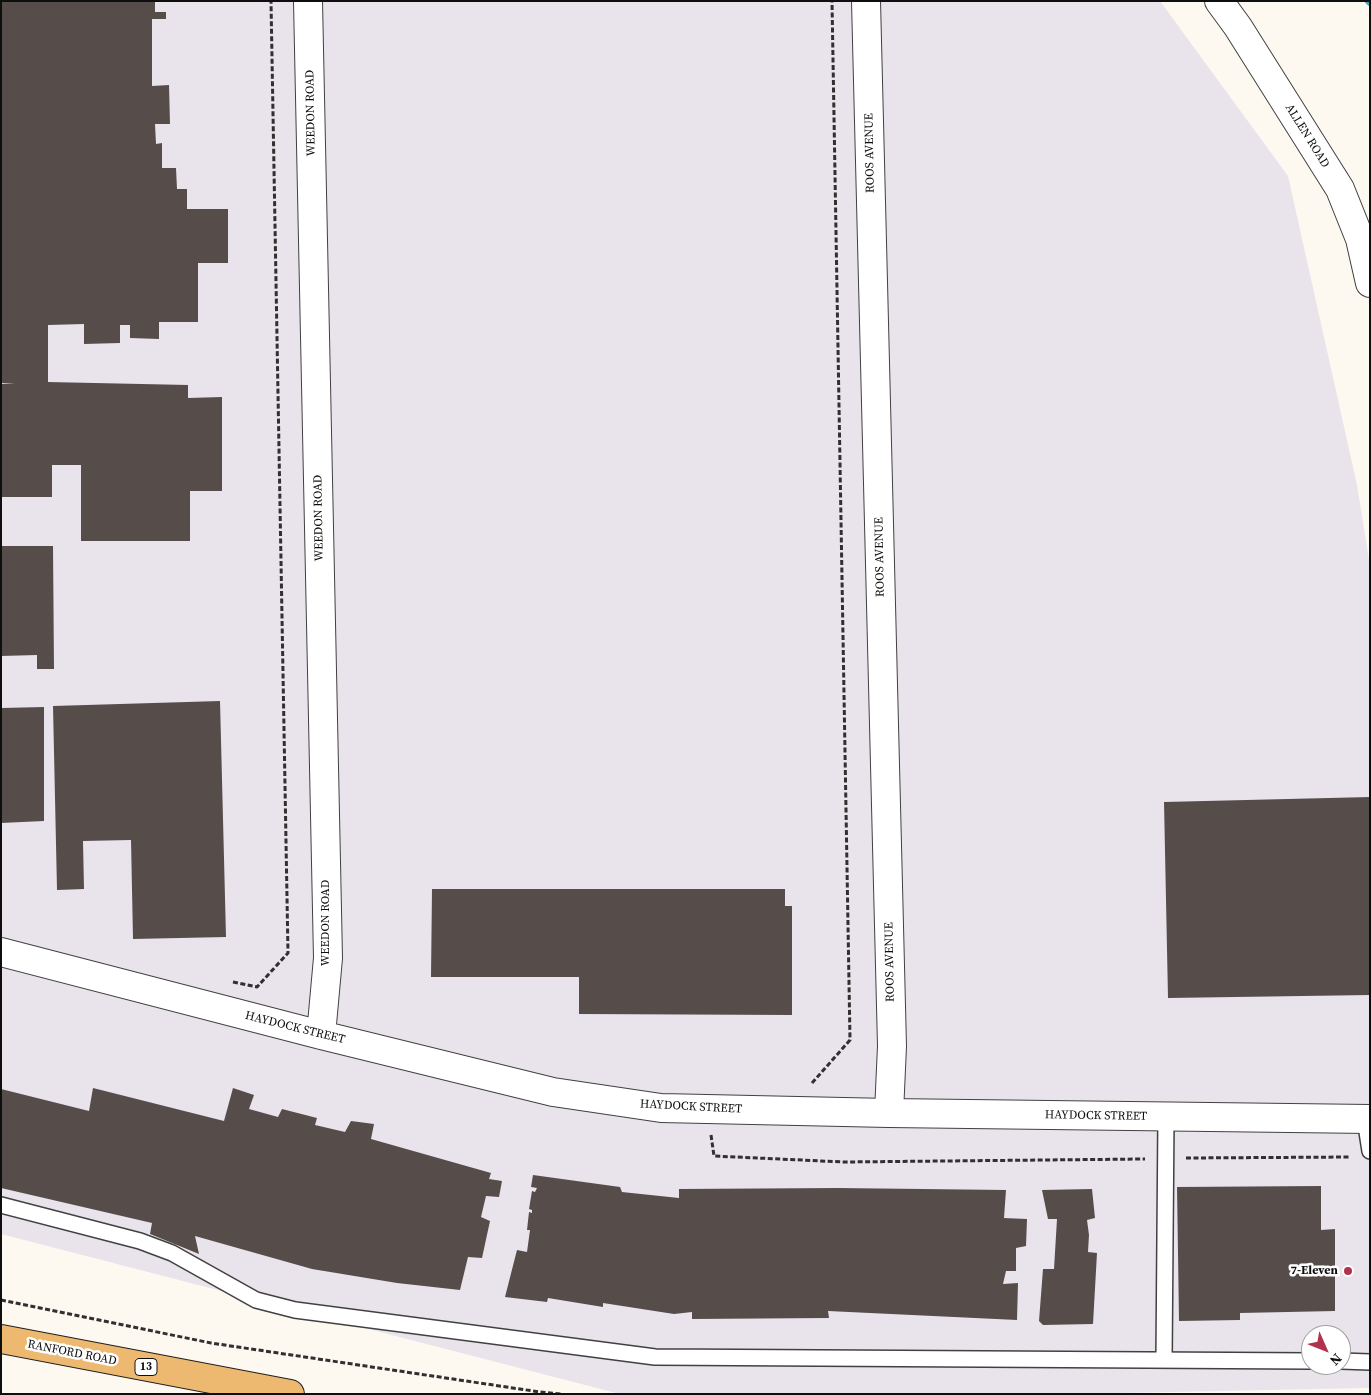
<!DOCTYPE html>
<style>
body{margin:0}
#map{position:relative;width:1371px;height:1395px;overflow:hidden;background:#fef9f0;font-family:"Source Serif 4",serif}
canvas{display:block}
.frame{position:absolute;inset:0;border:2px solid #0e0e0e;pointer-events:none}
.north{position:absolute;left:1301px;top:1325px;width:50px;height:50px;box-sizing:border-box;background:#fff;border:1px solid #9f9f9f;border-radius:50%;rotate:134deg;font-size:14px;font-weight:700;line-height:20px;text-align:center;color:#0e0e0e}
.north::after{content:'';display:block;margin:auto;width:18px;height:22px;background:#b2314e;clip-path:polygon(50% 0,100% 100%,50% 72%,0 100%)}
</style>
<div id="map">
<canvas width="1371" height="1395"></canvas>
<div class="frame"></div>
<div class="north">N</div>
</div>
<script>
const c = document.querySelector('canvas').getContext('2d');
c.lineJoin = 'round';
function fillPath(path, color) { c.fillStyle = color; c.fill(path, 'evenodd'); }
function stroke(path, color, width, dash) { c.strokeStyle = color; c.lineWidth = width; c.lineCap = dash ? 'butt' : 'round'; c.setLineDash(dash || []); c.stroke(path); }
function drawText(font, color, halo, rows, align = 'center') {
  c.font = font + ' "Source Serif 4",serif'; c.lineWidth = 5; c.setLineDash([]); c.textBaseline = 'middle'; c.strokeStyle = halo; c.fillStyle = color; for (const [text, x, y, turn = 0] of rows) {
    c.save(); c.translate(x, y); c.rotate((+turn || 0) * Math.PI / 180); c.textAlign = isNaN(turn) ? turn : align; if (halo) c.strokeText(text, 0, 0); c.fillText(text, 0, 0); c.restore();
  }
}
const industrial = new Path2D(`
 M1 1H1160L1288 176 1357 485 1370 566V1388L1072 1394H620L1 1234ZM1311 1335H1341V1365H1311Z`);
const stream = new Path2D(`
 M1369 1 1370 2`);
const building = new Path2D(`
 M1 1H155V12H166V19H152V86L169 85 170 124H155L156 144 162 143V168H176L177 189H187V209H228V263H198V322H159V339L130 338V325H120V343L84 344V324L48 325V382L188 385V398L222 397V491H190V541H81V465H52V497H1V384L15 383H1Z
 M1 546H53L54 669H37V655L1 656Z
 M220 701 226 937 133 939 131 840 83 841 84 889 57 890 53 706Z
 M44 707V821L1 823V708Z
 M1370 797V995L1168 998 1164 802Z
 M432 889H785V906H792V1015L579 1014V977H431Z
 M93 1088 224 1121 233 1088 254 1095 249 1109 278 1117 282 1109 317 1118 315 1125 345 1132 351 1121 374 1124 371 1139 491 1173 489 1179 502 1181 499 1197 486 1196 481 1217 490 1221 482 1258 468 1257 460 1290 397 1283 312 1269 195 1236 199 1254 150 1234 152 1223 1 1188V1089L89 1111Z
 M533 1175 620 1187 622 1192 679 1198V1189L838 1188 1006 1190 1004 1218 1027 1219 1026 1246 1016 1248V1271H1006L1003 1284 1018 1283 1017 1320 828 1311 829 1318 692 1319V1312L674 1314 603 1303V1307L548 1298 547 1302 505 1297 517 1250 527 1252 530 1230H527L529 1212 532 1213V1210L529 1209 532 1191 535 1192 537 1188 531 1187Z
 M1321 1186V1230L1335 1229V1311L1240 1313V1320L1179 1321 1177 1187Z
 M1092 1189 1095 1218 1087 1220 1089 1235 1088 1252 1097 1253 1093 1324 1043 1325 1039 1321 1043 1269H1054L1057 1219H1048L1042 1190Z`);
const path = new Path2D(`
 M233 982 257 987 288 953 271 1
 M812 1083 850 1040 832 1
 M711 1135 714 1156 844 1162 1145 1159
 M1186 1158 1350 1157
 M1 1300 211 1343 540 1392 561 1394`);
const service = new Path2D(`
 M1365 1119 1370 1151
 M1 1205 140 1241 172 1253 256 1300 295 1310 655 1357 1311 1361
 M1164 1360 1166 1116
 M1341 1361 1370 1362`);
const minor = new Path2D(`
 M308 1 328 958 321 1035
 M866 1 892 1046 889 1113
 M1219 1 1238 27 1340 189 1360 239 1370 283
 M1 952 321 1035 553 1092 661 1108 889 1113 1370 1119`);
const primary = new Path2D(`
 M1 1339 290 1394`);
const markers = [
 [1348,1271,5,"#b2314e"]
];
const shields = [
 [146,1367,22]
];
const shieldNames = [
 ["13",146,1367]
];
const streetNames = [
 ["WEEDON ROAD",311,113,-91],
 ["ALLEN ROAD",1307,136,58],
 ["ROOS AVENUE",870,153,-91],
 ["WEEDON ROAD",319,518,-91],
 ["ROOS AVENUE",880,557,-91],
 ["WEEDON ROAD",326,923,-90],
 ["ROOS AVENUE",890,962,-91],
 ["HAYDOCK STREET",295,1028,14],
 ["HAYDOCK STREET",691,1107,3],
 ["HAYDOCK STREET",1096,1116,1],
 ["RANFORD ROAD",72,1353,11]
];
const poiNames = [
 ["7-Eleven",1338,1271]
];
fillPath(industrial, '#e9e3ec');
stroke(stream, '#46a6c2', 8);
fillPath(building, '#564d4b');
stroke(service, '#414141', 18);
stroke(minor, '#414141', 30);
stroke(primary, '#1f1f1f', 30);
stroke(path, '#303030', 3, [5, 2.5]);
stroke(service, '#fff', 15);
stroke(minor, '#fff', 28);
stroke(primary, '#edb971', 28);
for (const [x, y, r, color] of markers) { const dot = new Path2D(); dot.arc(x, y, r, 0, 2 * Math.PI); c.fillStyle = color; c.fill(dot); stroke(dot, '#fff', 2); }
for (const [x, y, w] of shields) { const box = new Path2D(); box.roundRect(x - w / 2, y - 8.5, w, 17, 4); c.fillStyle = '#fff'; c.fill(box); stroke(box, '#0e0e0e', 1); }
drawText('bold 11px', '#0e0e0e', null, shieldNames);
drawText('12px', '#0e0e0e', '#fff', streetNames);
drawText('bold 12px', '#0e0e0e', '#fff', poiNames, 'right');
</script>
